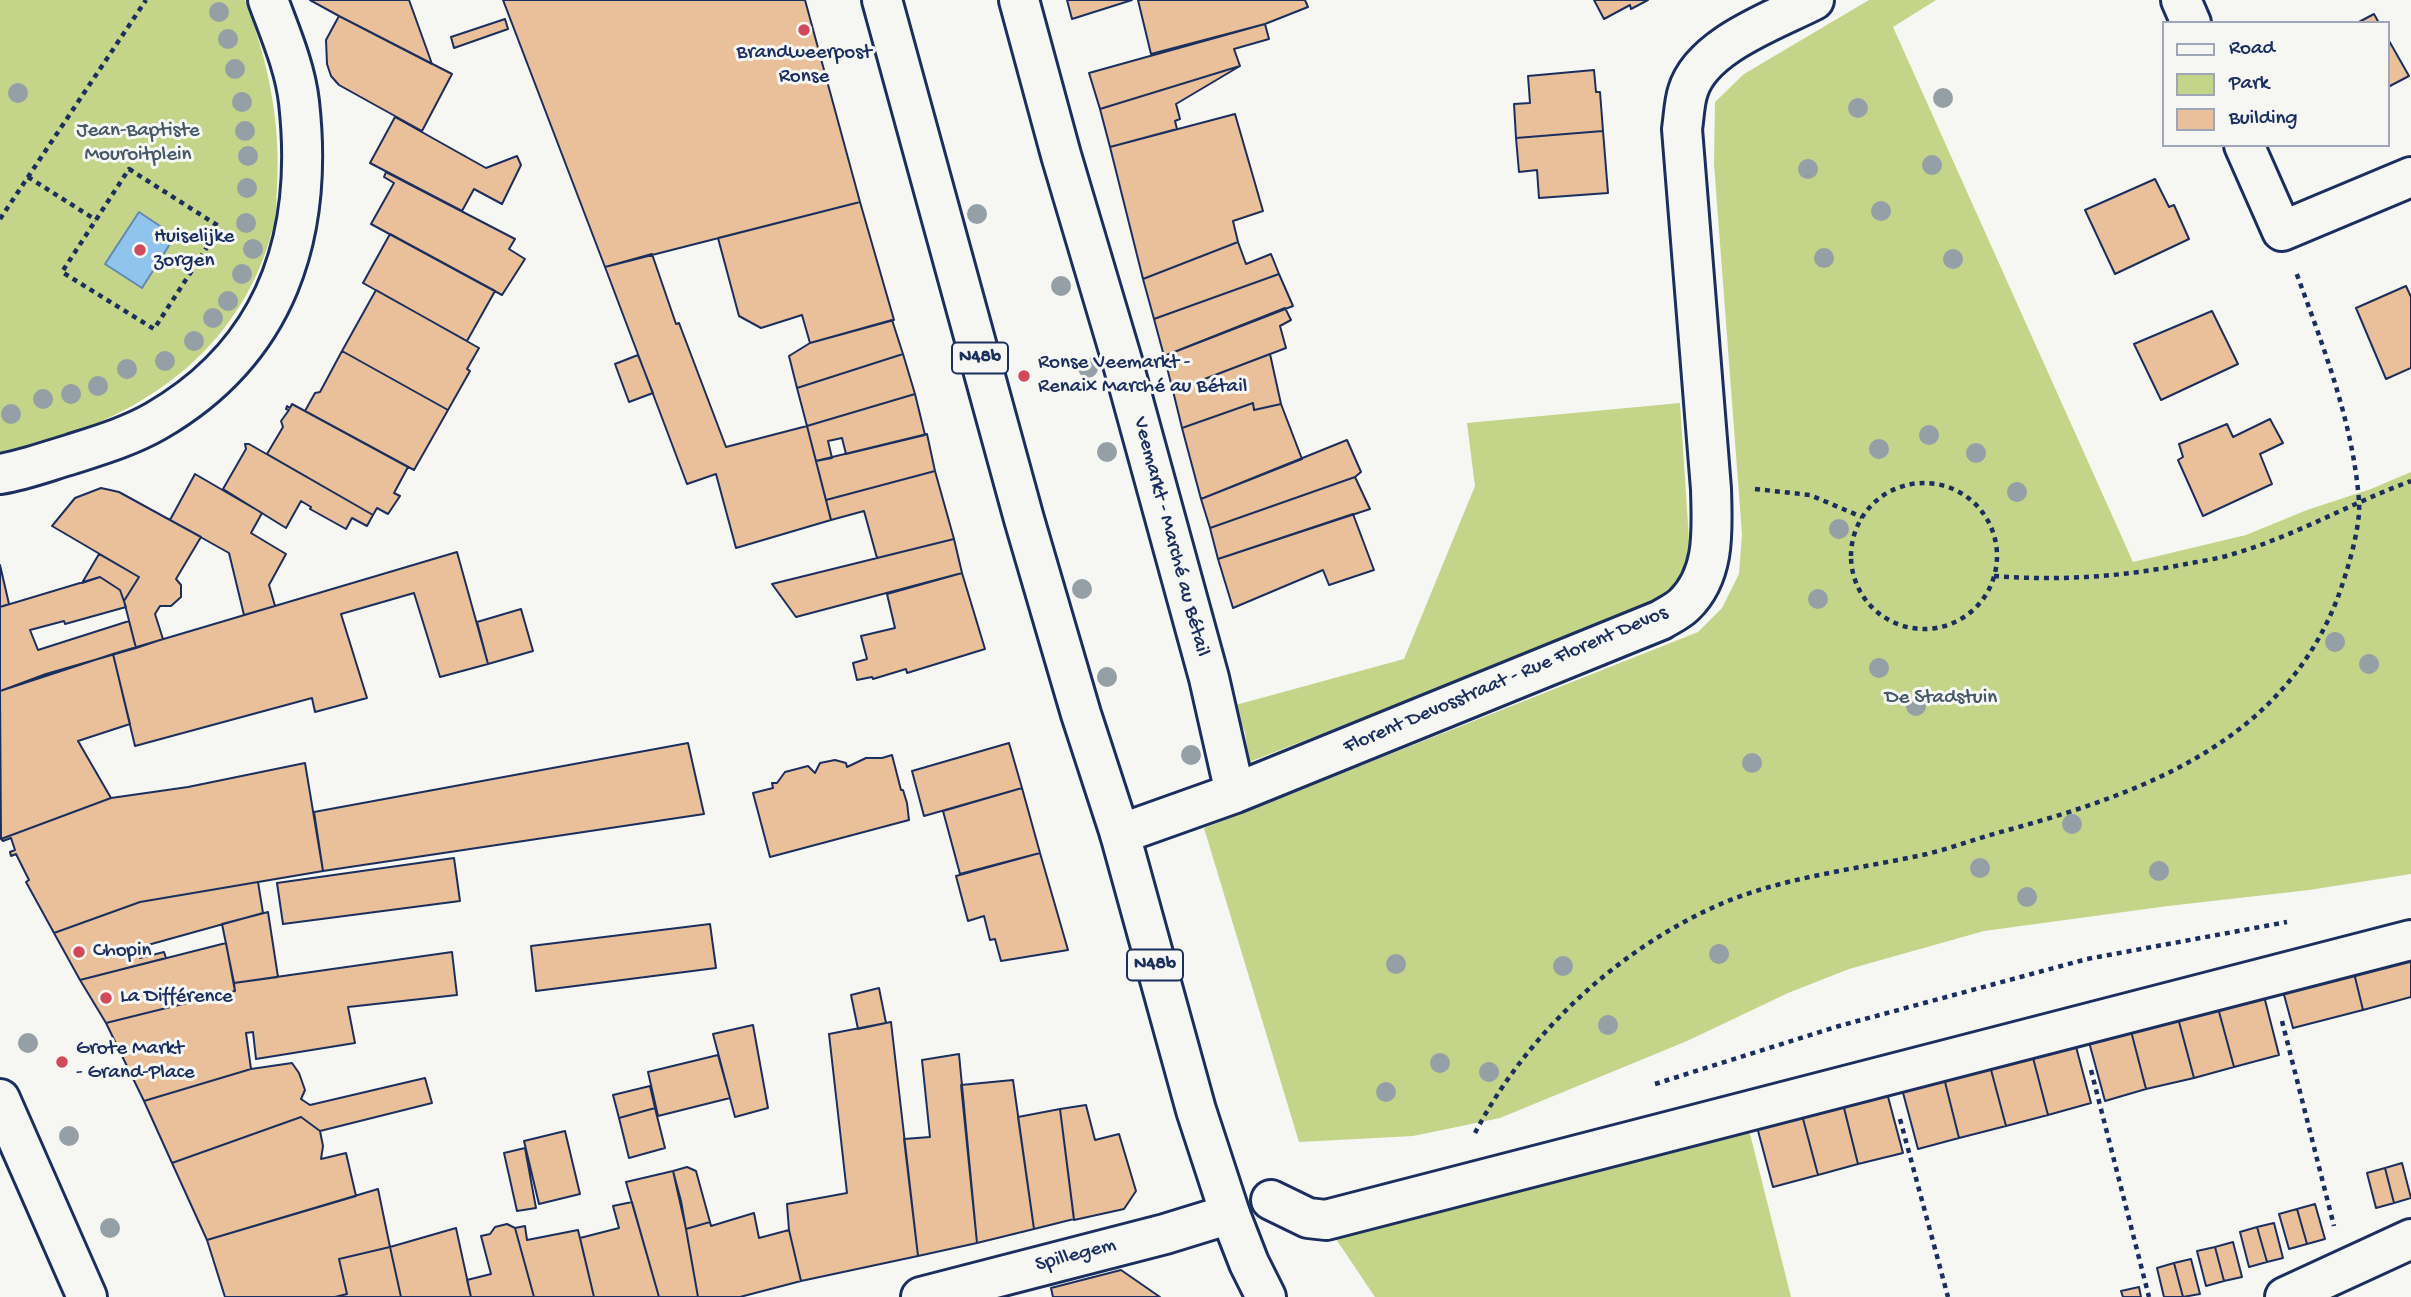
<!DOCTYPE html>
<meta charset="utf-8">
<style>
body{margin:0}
#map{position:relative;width:2411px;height:1297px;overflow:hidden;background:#f6f6f2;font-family:"Gochi Hand",sans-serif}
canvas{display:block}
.legend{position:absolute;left:2162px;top:21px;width:228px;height:126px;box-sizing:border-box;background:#f6f6f2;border:2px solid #9ea6b7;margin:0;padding:9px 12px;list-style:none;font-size:21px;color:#1b2f5e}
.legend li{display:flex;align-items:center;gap:14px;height:35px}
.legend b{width:35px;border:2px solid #9ea6b7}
</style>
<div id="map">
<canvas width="2411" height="1297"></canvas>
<ul class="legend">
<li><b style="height:9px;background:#f6f6f2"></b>Road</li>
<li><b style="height:19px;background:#c4d488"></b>Park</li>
<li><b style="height:19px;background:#e9c099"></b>Building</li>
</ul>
</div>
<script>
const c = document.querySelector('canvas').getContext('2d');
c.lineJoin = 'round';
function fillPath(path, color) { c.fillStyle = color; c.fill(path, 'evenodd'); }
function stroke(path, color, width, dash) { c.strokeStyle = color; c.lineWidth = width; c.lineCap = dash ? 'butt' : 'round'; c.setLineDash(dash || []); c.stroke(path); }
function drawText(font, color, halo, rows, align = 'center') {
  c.font = font + ' "Gochi Hand",sans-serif'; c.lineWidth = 6; c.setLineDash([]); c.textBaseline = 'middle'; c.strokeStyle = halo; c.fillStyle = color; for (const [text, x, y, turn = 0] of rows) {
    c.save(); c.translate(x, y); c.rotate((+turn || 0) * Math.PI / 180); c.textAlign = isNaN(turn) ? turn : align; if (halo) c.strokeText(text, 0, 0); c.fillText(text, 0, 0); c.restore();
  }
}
const green = new Path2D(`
 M0 0H245C268 60 281 123 277 187 276 199 277 213 274 224 241 358 128 428 0 452Z
 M1869 0H1936L1893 27 2133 562 2246 535 2307 510 2371 489 2411 472V874L2309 890 2168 906 1984 931 1849 969 1788 993 1687 1041 1500 1118 1413 1136 1299 1142 1204 828 1698 632 1722 608 1739 574 1742 534 1714 164 1715 102 1744 74Z
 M1680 403 1690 555 1670 593 1608 623 1249 762 1245 732 1232 706 1404 659 1475 486 1467 423Z
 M1749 1130 1791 1297H1375L1336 1239Z`);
const water = new Path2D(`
 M139 212 175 236 142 288 105 264Z`);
const building = new Path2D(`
 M310 0H409L432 64 339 16Z
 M503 0H805L860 202 605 267Z
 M1067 0H1132L1072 19Z
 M1138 0H1305L1308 7 1265 24 1151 54Z
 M1594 0H1648L1631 9 1630 5 1604 19Z
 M2374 14 2379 23H2357Z
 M339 16 452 74 422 131 339 85 331 76 327 64 326 40Z
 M505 19 508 29 454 48 451 37Z
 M1265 24 1269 39 1234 49 1240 66 1100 109 1089 73Z
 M2388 39 2409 76 2388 87Z
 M1240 66 1176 104 1180 119 1175 121 1177 129 1110 147 1100 109Z
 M1594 70 1596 92H1600L1603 131 1516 138 1514 104 1530 103 1528 76Z
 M1235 114 1263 211 1233 221 1238 242 1143 279 1110 147Z
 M395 117 486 168 517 156 521 165 502 204 474 189 462 211 370 163Z
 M1603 131 1608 193 1539 198 1537 170 1519 172 1516 138Z
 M386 172 515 239 509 249 525 259 502 295 371 224 394 183 384 177Z
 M2155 179 2169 207 2174 205 2189 239 2115 274 2085 210Z
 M860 202 894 320 810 343 802 315 761 328 739 316 718 238Z
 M390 234 495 291 467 341 363 283Z
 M1238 242 1246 264 1271 254 1279 274 1154 319 1143 279Z
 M652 254 676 324 679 323 726 447 807 426 831 520 736 548 716 474 687 484 605 267Z
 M1279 274 1293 306 1164 356 1154 319Z
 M2406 286 2411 297V368L2386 379 2356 308Z
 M376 290 479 348 467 369 470 371 448 410 342 351Z
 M1285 308 1291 320 1280 326 1286 348 1173 391 1164 356Z
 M2212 311 2238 364 2161 400 2134 344Z
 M892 320 903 354 797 388 789 356 810 343Z
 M342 351 448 410 414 470 305 411 315 393 320 392Z
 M903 354 915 394 807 426 797 388Z
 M1270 354 1281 404 1254 410 1253 403 1182 428 1173 391Z
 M638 355 653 393 629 402 615 364Z
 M915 394 925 435 846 454 842 438 828 441 832 458 816 461 807 426Z
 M1253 403 1254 410 1281 404 1302 459 1201 499 1182 428Z
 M292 404 408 467 394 493 400 496 388 514 377 508 373 515 267 454 283 427 281 421 289 410 286 409 287 406 290 408Z
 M2270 419 2283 443 2260 454 2272 484 2203 516 2178 460 2183 457 2179 444 2227 424 2233 437Z
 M927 434 935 471 826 500 816 461Z
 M1347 440 1361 472 1355 477 1210 528 1201 499Z
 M245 444H249L373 515 367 526 352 518 346 529 310 509 311 507 301 501 286 528 223 489 246 449Z
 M935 471 954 539 877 558 864 511 831 520 826 500Z
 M195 474 262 513 251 533 286 554 269 585 275 606 244 615 229 553 170 520Z
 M1355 477 1370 509 1218 559 1210 528Z
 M101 488 119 492 201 537 176 579 181 585V597L171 606H160L155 614 163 639 136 648 124 601 139 577 52 526 75 498Z
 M1353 514 1374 570 1329 585 1323 570 1233 608 1218 559Z
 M954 539 962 573 796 617 772 584Z
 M457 552 488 664 440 677 414 593 341 614 367 698 315 712 312 698 135 746 113 654Z
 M99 554 139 577 124 601 120 590 100 577 82 583Z
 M0 565 9 604 0 607Z
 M962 573 985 649 907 673 906 669 873 679 872 677 857 680 853 663 867 659 861 636 895 628 887 594Z
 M100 577 120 590 126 607 65 624 64 621 30 630 38 650 129 621 136 648 46 674 0 691V607Z
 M521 609 533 651 488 664 477 622Z
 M113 654 130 724 78 741 111 798 1 839 0 691Z
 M688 743 704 814 323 871 314 812Z
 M1009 743 1022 788 924 816 912 771Z
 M892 755 901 790H903L907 803 909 820 770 857 753 793 773 788 772 783H777L785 772 808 766 815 773 820 763 835 760 846 763 847 767 866 758H882Z
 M305 763 323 871 140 902 54 933 26 882 29 880 16 854 11 856 10 852 15 850 11 838 3 841 1 839 111 798 188 787Z
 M1022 788 1040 853 960 874 943 811Z
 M1040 853 1068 950 1001 961 995 939 990 940 984 916 968 921 956 876Z
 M454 858 460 901 283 924 277 883Z
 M258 882 263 913 137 948 140 958 164 952 166 958 80 980 54 933 140 902Z
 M268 912 278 977 234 983 222 924Z
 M710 924 716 968 536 991 531 946Z
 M226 943 235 991 106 1023 80 980Z
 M452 952 457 995 348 1007 355 1043 256 1059 253 1032 246 1033 251 1069 144 1101 106 1023 235 991 234 983Z
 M2411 957V997L2363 1010 2354 973Z
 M2354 973 2363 1010 2293 1028 2283 991Z
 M879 988 886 1023 858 1029 851 995Z
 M2264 996 2279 1055 2234 1067 2218 1008Z
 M2218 1008 2234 1067 2194 1078 2178 1018Z
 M2178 1018 2194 1078 2146 1089 2131 1031Z
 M891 1022 918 1256 801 1281 789 1230 787 1204 847 1193 829 1034Z
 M753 1025 768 1108 735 1117 713 1034Z
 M2131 1031 2146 1089 2105 1101 2089 1042Z
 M2075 1043 2091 1103 2048 1115 2032 1054Z
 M959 1054 977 1243 918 1256 904 1139 930 1137 922 1060Z
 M2032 1054 2048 1115 2006 1126 1990 1066Z
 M718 1055 730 1098 658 1116 648 1072Z
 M292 1063 299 1073 305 1090 301 1099 310 1105 425 1078 432 1103 320 1131 301 1117 172 1163 144 1101 251 1069Z
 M1990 1066 2006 1126 1959 1138 1944 1078Z
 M1944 1078 1959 1138 1918 1149 1902 1089Z
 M1013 1080 1034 1229 977 1243 961 1085Z
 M650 1086 655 1108 619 1118 613 1095Z
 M1887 1093 1903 1153 1858 1164 1843 1104Z
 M1843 1104 1858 1164 1818 1175 1802 1115Z
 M1086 1105 1095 1140 1119 1134 1136 1191 1124 1209 1074 1220 1060 1109Z
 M655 1108 665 1148 629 1158 619 1118Z
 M1060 1109 1074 1219 1034 1229 1018 1117Z
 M1802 1115 1818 1175 1773 1187 1757 1127Z
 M301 1117 320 1131 323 1146 321 1159 346 1153 356 1196 207 1240 172 1163Z
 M565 1131 580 1194 539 1204 524 1141Z
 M525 1148 536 1208 517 1211 504 1153Z
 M2402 1163 2411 1198 2394 1203 2385 1168Z
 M687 1167 696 1171 710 1222 686 1229 673 1171Z
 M2385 1168 2394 1203 2376 1208 2367 1173Z
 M673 1171 681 1201 698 1297H659L626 1182Z
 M378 1189 390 1247 339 1259 347 1294 335 1297H225L207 1240Z
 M632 1202 659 1297H594L580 1238 619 1228 613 1206Z
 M2315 1204 2325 1239 2307 1244 2297 1209Z
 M2297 1209 2307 1244 2289 1249 2279 1214Z
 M754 1213 759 1238 789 1230 801 1281 740 1297H698L686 1229 710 1222 711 1226Z
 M2274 1223 2283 1258 2267 1262 2257 1227Z
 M507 1224 515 1228 534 1297H471L467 1280 491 1274 481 1236 490 1234 495 1227Z
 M525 1226 527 1240 578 1230 594 1297H534L515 1228Z
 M2257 1227 2267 1262 2249 1267 2240 1232Z
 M456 1228 471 1297H401L390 1247Z
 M2233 1242 2242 1277 2224 1281 2215 1247Z
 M390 1247 401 1297H335L347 1294 339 1259Z
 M2215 1247 2224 1281 2206 1286 2197 1251Z
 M2191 1259 2200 1294 2183 1297 2174 1263Z
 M2174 1263 2183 1297H2164L2157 1268Z
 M1121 1270 1160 1297H1053L1051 1288Z
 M2139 1287 2141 1297H2123L2121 1291Z`);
const path = new Path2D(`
 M129 169 220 227 154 329 62 272Z
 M28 177 96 220
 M0 219 146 0
 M1851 556a73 73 0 1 1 146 0a73 73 0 1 1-146 0Z
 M1755 489 1810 495 1862 517
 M1994 576C2059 581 2122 577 2186 564 2201 561 2218 559 2233 554 2295 536 2351 503 2411 481
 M2282 1021 2334 1226
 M2091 1070 2149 1297
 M1655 1084 1839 1026 2087 959 2287 922
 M1900 1119 1948 1297
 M1475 1133C1527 1033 1619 948 1723 903 1788 876 1859 869 1927 854 1955 847 1981 837 2008 830 2146 792 2283 741 2338 597 2347 572 2361 527 2359 501 2353 422 2323 346 2296 272`);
const minor = new Path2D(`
 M1019 0 1061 155 1123 364 1209 678 1235 793
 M2181 0 2191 23
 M2244 145 2282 231 2411 177
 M0 474C25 470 48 461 72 454 100 445 130 436 156 421 277 351 314 236 299 102 295 67 280 33 268 0
 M1120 834 1235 793 1661 620C1669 615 1678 611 1684 605 1716 574 1712 529 1711 489L1682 129C1684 117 1684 103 1688 91 1702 45 1775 20 1814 0
 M0 1099 87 1297
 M1271 1200 1308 1218 1326 1220 2411 940
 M921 1297 1165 1234 1230 1214
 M2285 1297 2411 1239`);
const major = new Path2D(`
 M882 0 1024 519 1081 714 1120 834 1196 1110 1230 1214 1249 1263 1266 1297`);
const trees = [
 [219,12],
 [228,39],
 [235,69],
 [18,93],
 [1943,98],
 [242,102],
 [1858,108],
 [245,131],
 [248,156],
 [1932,165],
 [1808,169],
 [247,188],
 [1881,211],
 [977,214],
 [246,223],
 [253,249],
 [1824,258],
 [1953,259],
 [242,274],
 [1061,286],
 [228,301],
 [213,318],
 [194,341],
 [165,361],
 [1088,368],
 [127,369],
 [98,386],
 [71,394],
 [43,399],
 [11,414],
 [1929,435],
 [1879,449],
 [1107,452],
 [1976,453],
 [2017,492],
 [1839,529],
 [1082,589],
 [1818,599],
 [2335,642],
 [2369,664],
 [1879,668],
 [1107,677],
 [1916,706],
 [1191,755],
 [1752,763],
 [2072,824],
 [1980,868],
 [2159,871],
 [2027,897],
 [1719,954],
 [1396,964],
 [1563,966],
 [1608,1025],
 [28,1043],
 [1440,1063],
 [1489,1072],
 [1386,1092],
 [69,1136],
 [110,1228]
];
const markers = [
 [804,30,7,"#d1495b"],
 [140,250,7,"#d1495b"],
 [1024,376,7,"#d1495b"],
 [79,952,7,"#d1495b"],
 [106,998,7,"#d1495b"],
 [62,1062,7,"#d1495b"]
];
const shields = [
 [980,358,56],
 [1155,965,56]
];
const shieldNames = [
 ["N48b",980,358],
 ["N48b",1155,965]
];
const poiNames = [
 ["Brandweerpost",804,54,"center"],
 ["Ronse",804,78,"center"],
 ["Huiselijke",154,238],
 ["zorgen",154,262],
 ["Ronse Veemarkt -",1038,364],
 ["Renaix Marché au Bétail",1038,388],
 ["Chopin",93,952],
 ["La Différence",120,998],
 ["Grote Markt",76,1050],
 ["- Grand-Place",76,1074]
];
const parkNames = [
 ["Jean-Baptiste",138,132],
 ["Mouroitplein",138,156],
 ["De Stadstuin",1941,699]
];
const streetNames = [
 ["Veemarkt - Marché au Bétail",1170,537,75],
 ["Florent Devosstraat - Rue Florent Devos",1506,681,-23],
 ["Spillegem",1076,1256,-15]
];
fillPath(green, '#c4d488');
fillPath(water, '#8fc5ed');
stroke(water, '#6189b4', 2);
fillPath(building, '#e9c099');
stroke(building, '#1b2f5e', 2);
stroke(minor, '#1b2f5e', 44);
stroke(major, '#1b2f5e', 44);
stroke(path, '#1b2f5e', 4.5, [5, 5]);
stroke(minor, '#f6f6f2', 38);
stroke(major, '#f6f6f2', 38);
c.fillStyle = '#959fa6';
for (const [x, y] of trees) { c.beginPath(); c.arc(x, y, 10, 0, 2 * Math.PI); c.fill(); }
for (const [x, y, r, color] of markers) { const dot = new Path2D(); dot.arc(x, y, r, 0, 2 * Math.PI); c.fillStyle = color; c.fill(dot); stroke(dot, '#f6f6f2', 2.5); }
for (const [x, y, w] of shields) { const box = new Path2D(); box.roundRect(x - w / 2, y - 15.5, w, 31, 5); c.fillStyle = '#f6f6f2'; c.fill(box); stroke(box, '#1b2f5e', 2); }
drawText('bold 19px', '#1b2f5e', null, shieldNames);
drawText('21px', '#1b2f5e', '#f6f6f2', poiNames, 'left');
drawText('21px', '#455868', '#f6f6f2', parkNames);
drawText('21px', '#1b2f5e', '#f6f6f2', streetNames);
</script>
